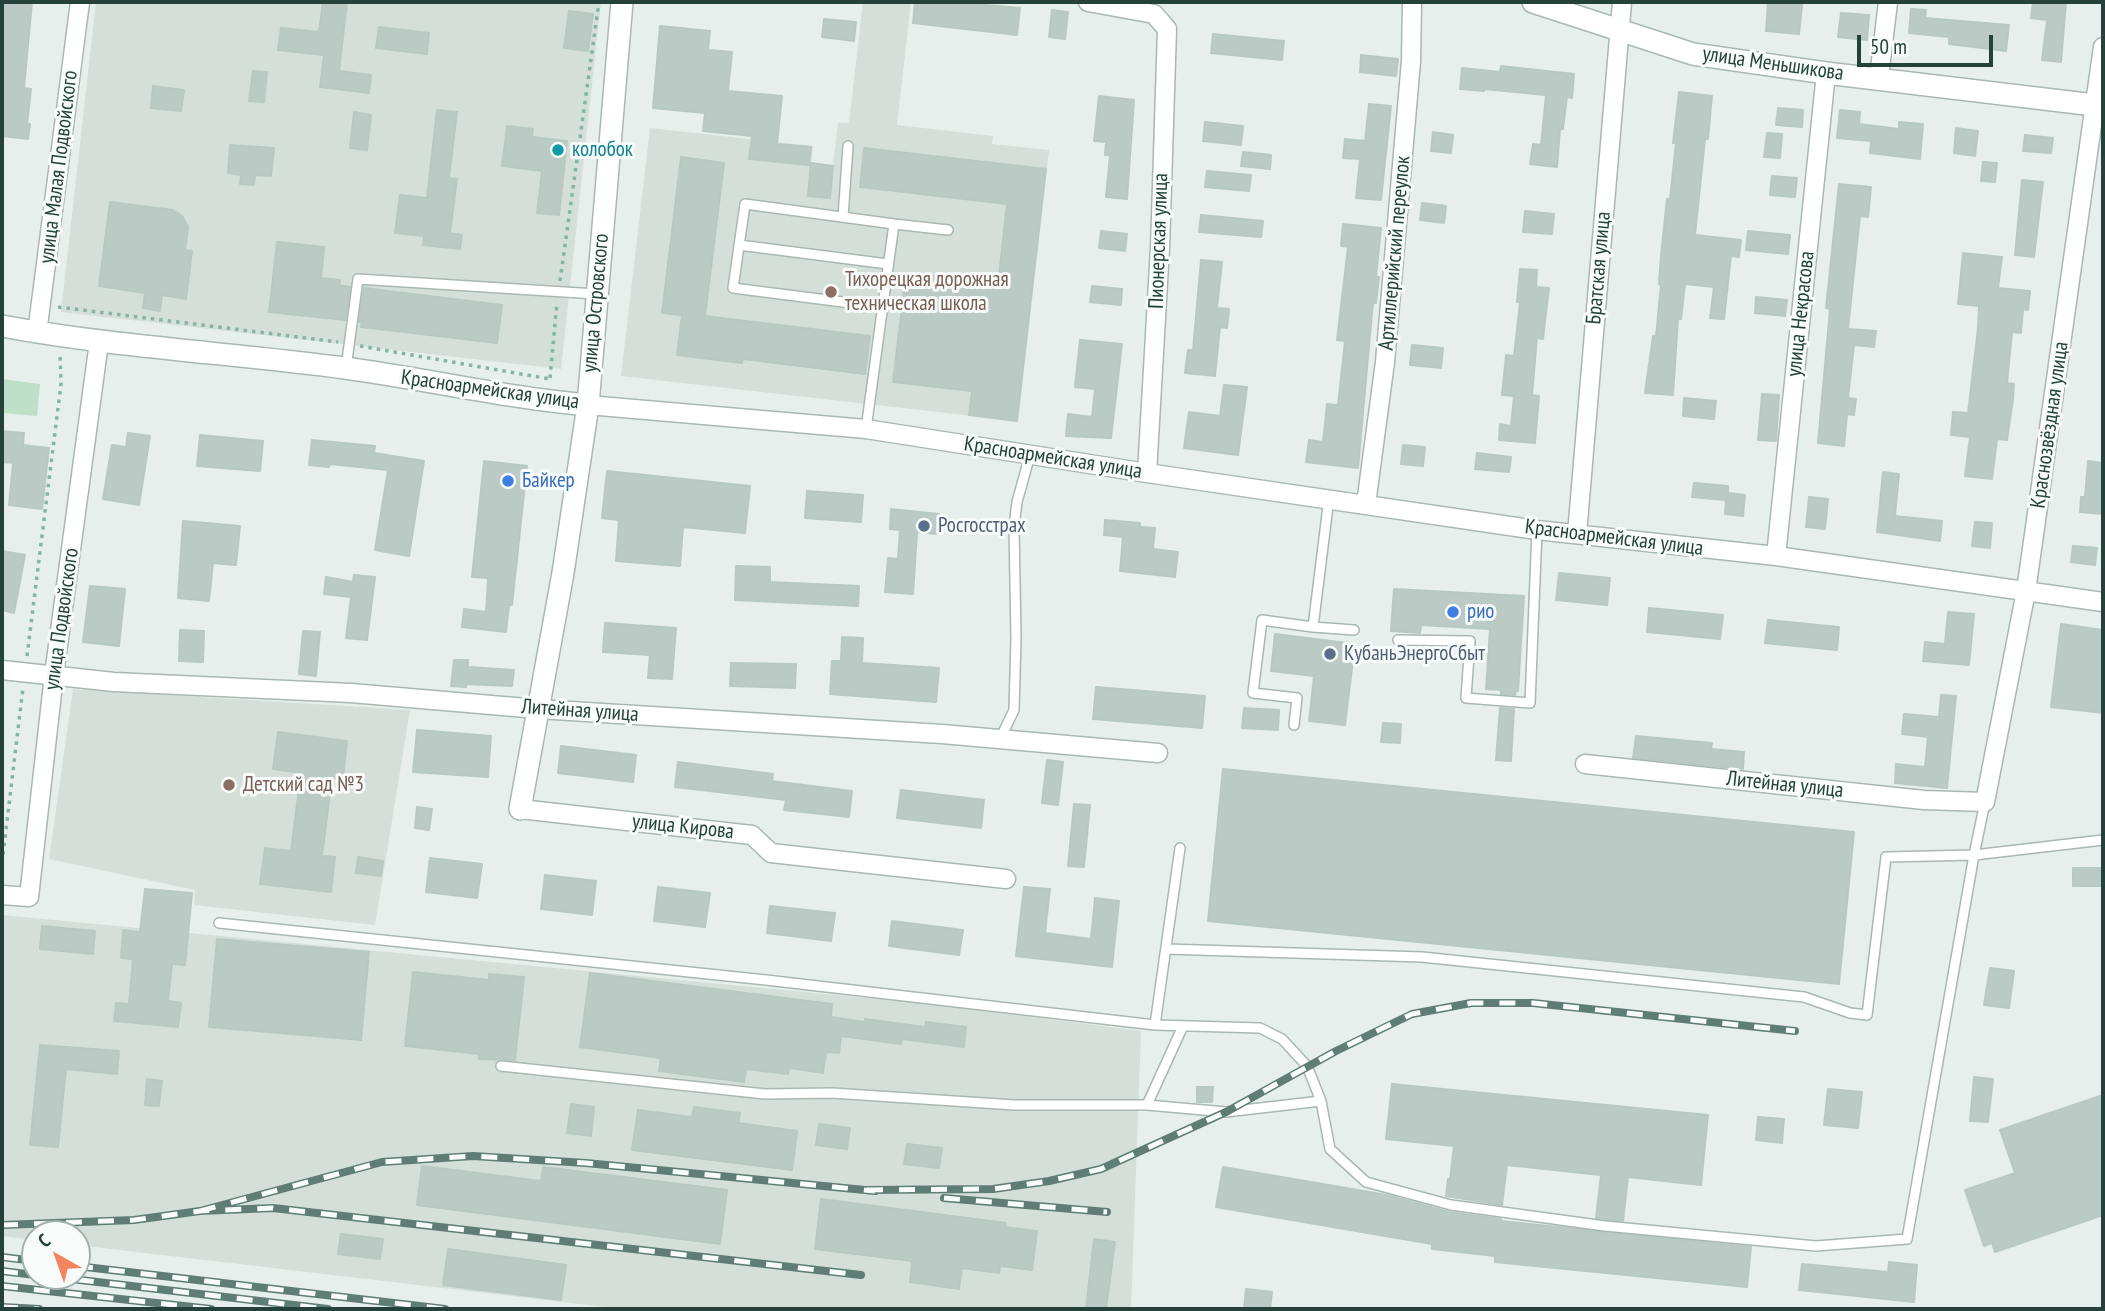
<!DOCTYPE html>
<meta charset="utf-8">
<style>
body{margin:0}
#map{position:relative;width:2105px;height:1311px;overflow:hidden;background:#e6efeb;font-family:"PT Sans Narrow",sans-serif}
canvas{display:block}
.frame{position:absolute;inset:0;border:4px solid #24423a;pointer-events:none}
.north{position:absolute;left:21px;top:1220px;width:70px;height:70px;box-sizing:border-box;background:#f7fbf9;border:2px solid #a3b1ad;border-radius:50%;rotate:320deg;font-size:19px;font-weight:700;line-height:28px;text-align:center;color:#24423a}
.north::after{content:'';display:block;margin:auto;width:24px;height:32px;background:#f4845f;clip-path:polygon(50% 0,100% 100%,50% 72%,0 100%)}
.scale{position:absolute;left:1857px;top:35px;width:136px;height:32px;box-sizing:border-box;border:4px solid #24423a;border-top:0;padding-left:9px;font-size:21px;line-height:24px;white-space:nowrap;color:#24423a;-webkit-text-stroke:5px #f7fbf9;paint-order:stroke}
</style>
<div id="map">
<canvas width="2105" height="1311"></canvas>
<div class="frame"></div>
<div class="north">С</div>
<div class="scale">50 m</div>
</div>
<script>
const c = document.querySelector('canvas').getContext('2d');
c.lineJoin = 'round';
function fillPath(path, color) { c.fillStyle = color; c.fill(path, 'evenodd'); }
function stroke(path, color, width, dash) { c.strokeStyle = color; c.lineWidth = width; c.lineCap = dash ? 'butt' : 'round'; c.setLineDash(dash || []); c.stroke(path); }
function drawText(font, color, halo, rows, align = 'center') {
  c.font = font + ' "PT Sans Narrow",sans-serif'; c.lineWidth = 6; c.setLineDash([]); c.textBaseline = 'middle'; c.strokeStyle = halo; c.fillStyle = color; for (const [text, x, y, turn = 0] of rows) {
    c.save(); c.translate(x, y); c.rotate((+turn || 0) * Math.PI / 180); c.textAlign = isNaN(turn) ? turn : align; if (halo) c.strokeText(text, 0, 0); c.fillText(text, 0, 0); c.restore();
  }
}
const built = new Path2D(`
 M96 2H601L561 369 61 312Z
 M863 2H911L897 125 993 136 992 144 1049 150 1017 421 621 376 650 128 813 146 811 163 833 165 838 123H849Z
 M73 689 410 710 375 925 194 905 195 890 49 859Z
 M2 915 930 1004 1141 1031 1131 1309H622L77 1245V1234H35V1240L2 1236Z`);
const green = new Path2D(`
 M2 379 40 384 37 416 2 413Z`);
const building = new Path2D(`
 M2 2H32L24 88 31 89 27 124H30L28 139 2 136Z
 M323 2H347L339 71 371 75 369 93 320 87 324 55 278 50 281 28 319 32Z
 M915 2H976L975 4 1020 8 1017 35 913 23Z
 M1768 2 1802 5 1799 34 1766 31Z
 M2033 2H2066L2061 62 2042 60 2047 20 2031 18Z
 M1911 9 1926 10 1925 18 2009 25 2006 51 1949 44V37L1909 33Z
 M1052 10 1068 12 1065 39 1049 37Z
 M569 11 593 14 588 51 564 48Z
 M1841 13 1869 15 1867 40 1838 37Z
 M824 19 856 22 854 41 822 37Z
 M660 26 710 31 708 50 732 52 728 91 782 96 777 144 811 147 809 165 749 159 752 136 703 131 705 113 653 108Z
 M379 27 429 33 427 54 376 48Z
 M1213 34 1284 41 1282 60 1211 53Z
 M1361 55 1398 59 1396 76 1360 72Z
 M1501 66 1574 74 1572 98 1567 97 1563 129H1560L1557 167 1530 164 1533 144 1541 145 1546 95 1484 89V91L1460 89 1462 68 1500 72Z
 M253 71 267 72 264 102 249 101Z
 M153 86 184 90 181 111 151 108Z
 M1679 92 1712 96 1708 139H1705L1695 235 1741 240 1739 257 1731 256 1724 319 1710 318 1714 287 1685 284 1681 319H1678L1673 395 1645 393 1653 336H1656L1661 285 1659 284 1661 256 1667 199H1670L1676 143H1673Z
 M1099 96 1134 100 1127 199 1106 197 1110 155H1105L1106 142 1094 141Z
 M1369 104 1391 106 1381 200 1356 198 1360 159 1343 158 1345 139 1365 141Z
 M1778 108 1803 110 1802 127 1776 125Z
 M437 110 457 112 449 178 457 179 450 233 462 235 460 249 423 245 424 236 395 233 400 195 427 198Z
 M1840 110 1860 112 1859 124 1899 129V122L1923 124 1920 159 1870 153 1871 141 1837 138Z
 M354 112 371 115 367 150 350 148Z
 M1205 122 1243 126 1241 145 1203 141Z
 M507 126 533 129 532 137 567 141 559 215 537 213 542 171 502 166Z
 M1956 128 1978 131 1975 156 1954 153Z
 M1433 132 1453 135 1451 153 1431 151Z
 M1767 133 1782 134 1780 158 1764 157Z
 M2025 135 2053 138 2051 153 2023 151Z
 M230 145 274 148 271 176 255 175 254 185 240 184 241 175 228 173Z
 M864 148 1046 169 1017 421 969 415 972 391 893 382 906 273 968 280V273L999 276 1007 204 860 187Z
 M1243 152 1271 155 1270 169 1241 166Z
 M681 157 724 163 705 316 870 336 865 374 743 359 742 363 677 355 682 315 662 313Z
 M1983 162 1997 163 1995 182 1981 181Z
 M811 163 833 166 830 198 808 196Z
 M1207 171 1251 175 1249 191 1205 187Z
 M1772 176 1797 178 1795 197 1770 195Z
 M2022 180 2043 182 2034 257 2015 255Z
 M1839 184 1871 187 1868 217 1860 216 1848 329 1876 331 1874 347 1854 345 1848 398 1856 399 1854 415 1847 414 1844 446 1818 443 1830 309 1826 308Z
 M110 202 173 210 182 216 188 227 185 250 192 251 186 299 162 295 160 311 143 308 145 293 99 286Z
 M1422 203 1446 206 1444 223 1420 220Z
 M1525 211 1554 214 1552 234 1523 232Z
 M1201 215 1263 221 1261 237 1199 232Z
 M1343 224 1381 228 1376 277H1379L1376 303 1373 302 1358 468 1306 462 1309 440 1323 442 1327 404 1338 405 1345 341 1337 340 1348 247 1341 246Z
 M1101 231 1127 234 1125 251 1099 248Z
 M1748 231 1790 235 1788 254 1746 250Z
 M277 242 324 247 321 278 340 280 339 285 350 287 345 320 269 312Z
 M1963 253 2002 257 1998 288 2030 291 2028 310 2023 309 2021 333 2012 332 2007 383 2014 384 2013 399 2007 440 1997 439 1992 479 1965 476 1970 437 1951 435 1953 412 1968 413 1978 328 1979 306 1958 304Z
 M1201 260 1222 262 1217 308 1229 309 1227 328 1220 327 1215 376 1185 373 1188 350H1193Z
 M1520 269 1537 270 1536 287 1549 288 1543 339 1537 338 1532 395 1539 396 1535 443 1499 440 1500 424 1511 426 1514 396 1502 395 1506 355 1514 356 1520 302H1517Z
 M1092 286 1122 289 1121 305 1090 302Z
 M364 288 502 305 497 343 361 327 362 322H359Z
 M1756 297 1787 300 1785 316 1755 313Z
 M1080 340 1122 344 1111 438 1066 436 1068 414 1092 417 1095 389 1075 387Z
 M1412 345 1443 348 1441 368 1410 365Z
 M1224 385 1247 387 1238 455 1184 448 1189 412 1220 416Z
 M1762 394 1779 395 1776 441 1758 440Z
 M1684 398 1716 401 1714 419 1683 416Z
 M2 431 24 433 23 445 49 448 42 509 9 505 13 463 2 462Z
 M128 433 150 436 139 505 103 499 112 445 126 447Z
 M200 435 263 441 260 471 197 466Z
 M312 440 375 446 374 453 424 461 409 556 375 550 388 470 330 464 329 467 309 465Z
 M1403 445 1425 447 1423 466 1401 464Z
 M1477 453 1511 457 1509 472 1475 469Z
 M484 461 527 466 512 605H509L506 632 462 627 464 609 486 612 488 578 472 577Z
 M2088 461 2103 463V514L2080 512 2081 497H2085Z
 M607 471 750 486 745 533 683 527 680 566 616 561 619 520 602 518Z
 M1883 472 1899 474 1895 516 1942 521 1940 541 1877 532Z
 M1694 483 1728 486V493L1745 495 1743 516 1725 514 1726 500 1692 497Z
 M807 491 863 495 861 522 805 518Z
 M1809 497 1828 499 1825 529 1806 527Z
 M891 509 939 514 937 534 917 532 913 594 885 592 888 558 898 559 900 530 890 529Z
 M1105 520 1140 523V527L1155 528 1153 549 1178 552 1175 577 1120 571 1123 537 1104 535Z
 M183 521 240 526 236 565 213 563 209 601 178 598Z
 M1975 522 1992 523 1990 548 1972 546Z
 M2073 546 2097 548 2095 565 2071 562Z
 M2 551 25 555 14 613 2 610Z
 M736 566 770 567V582L859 586 858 606 735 600Z
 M1559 573 1610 578 1607 605 1556 600Z
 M354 575 375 577 367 640 346 638 351 597 324 594 326 577 353 582Z
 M90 586 125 589 119 646 83 642Z
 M1394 589 1524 596 1518 691H1516L1515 695 1501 694V690L1486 689 1490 629 1421 625 1420 633 1391 631Z
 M1649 608 1723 615 1720 639 1647 632Z
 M1948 612 1974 614 1969 665 1923 661 1925 642 1945 644Z
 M1768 620 1839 627 1837 650 1765 643Z
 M605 623 676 628 672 679 648 678 650 655 603 652Z
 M2061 624 2103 630V713L2051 707Z
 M180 630 204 631 203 662 179 661Z
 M303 631 320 632 316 676 299 674Z
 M1275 634 1355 644 1345 725 1309 721 1314 676 1271 671Z
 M842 637 863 638 862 663 939 668 936 702 830 694 832 661H841Z
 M454 660H468V667L514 670 512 686 466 684V687L451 686Z
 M731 663 796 664 795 688 730 686Z
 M1096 687 1205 696 1202 728 1093 719Z
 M1941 695 1956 696 1947 788 1895 783 1896 764 1925 767 1928 737 1902 734 1904 714 1939 717Z
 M1244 708 1279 710 1278 730 1242 728Z
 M1500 708 1514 709 1511 761 1496 760Z
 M1383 723 1401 724 1400 743 1381 742Z
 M417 730 491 736 488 777 413 772Z
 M278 732 347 741 343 779 332 778 322 856 335 857 331 892 260 884 265 848 291 851 301 773 273 769Z
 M1636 736 1712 743 1711 749 1744 752 1743 769 1633 758Z
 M561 746 636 755 633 782 558 773Z
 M1047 760 1063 762 1058 805 1042 803Z
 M678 762 773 774 772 781 852 791 849 817 784 810 786 800 675 787Z
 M1223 769 1854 832 1839 984 1208 921Z
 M901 790 984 800 981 828 897 818Z
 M1074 804 1090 805 1084 867 1068 866Z
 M417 807 432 809 429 830 415 828Z
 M358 857 383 861 381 876 356 873Z
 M430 858 482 864 477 898 426 892Z
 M2073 868H2103V886H2073Z
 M545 875 596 881 592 915 541 909Z
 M658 887 710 893 705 927 654 921Z
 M1024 887 1050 889 1045 933 1091 939 1095 898 1119 901 1112 967 1016 956Z
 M145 889 192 893 185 965 172 964 168 1001 181 1003 178 1027 114 1021 116 1003 129 1004 133 959 121 958 123 930 140 932Z
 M770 906 835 913 831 941 767 933Z
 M892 921 963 930 959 955 889 946Z
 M42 926 95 931 93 954 40 949Z
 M217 939 369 952 361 1040 209 1027Z
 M1990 968 2014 971 2009 1008 1984 1005Z
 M413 972 489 980V974L524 977 515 1060 479 1059V1054L405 1046Z
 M590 973 832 1004 831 1017 865 1022V1019L925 1027 926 1022 966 1027 964 1047 902 1039 901 1044 841 1036 839 1053 826 1052 823 1073 789 1068 788 1074 746 1069 744 1082 659 1071 661 1058 580 1047Z
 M40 1045 119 1051 117 1074 66 1069 58 1147 30 1145Z
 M1974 1077 1993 1079 1988 1122 1970 1121Z
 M147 1079 162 1081 159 1106 145 1105Z
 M1392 1084 1708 1115 1701 1185 1628 1177 1623 1221 1596 1218 1601 1175 1507 1165 1502 1205 1446 1196 1448 1179 1450 1180 1454 1146 1386 1139Z
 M1197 1087H1213L1212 1102H1197Z
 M1828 1089 1862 1092 1858 1128 1824 1125Z
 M2103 1095V1215L1995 1252 1992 1243 1984 1246 1965 1190 2015 1173 2000 1130Z
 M571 1104 594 1107 591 1136 567 1133Z
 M694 1107 740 1113 738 1123 797 1131 792 1170 632 1150 638 1110 692 1117Z
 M1758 1117 1784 1119 1782 1143 1756 1140Z
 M819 1124 850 1128 847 1149 816 1145Z
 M907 1144 942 1148 939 1168 904 1164Z
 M422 1166 541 1181 543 1167 727 1190 720 1244 417 1205Z
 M1223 1167 1387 1195 1449 1212 1501 1219V1221L1751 1247 1747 1287 1495 1262V1256L1432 1249V1244L1216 1207Z
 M821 1199 1006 1223 1005 1227 1037 1231 1032 1270 1000 1266 999 1273 962 1268 959 1289 910 1282 912 1261 815 1249Z
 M341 1234 383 1239 380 1259 338 1254Z
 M1094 1239 1115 1242 1106 1309H1086Z
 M448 1249 566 1265 561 1300 443 1285Z
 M1889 1262 1917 1265 1914 1302 1799 1290 1802 1264 1888 1272Z
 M1246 1289 1272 1292 1270 1309H1244Z`);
const path = new Path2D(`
 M560 281 599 2
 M58 307 338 342
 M360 346 550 379
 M550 378 557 302
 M27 656 61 384 60 354
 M2 863 23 688`);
const service = new Path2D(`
 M843 217 848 146
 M894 224 948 230
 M739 245 888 264
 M346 368 358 279 596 294
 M866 429 894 224 745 204 733 288 882 307
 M1313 627 1354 630
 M1398 640 1470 641 1466 698 1530 703 1537 530
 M1294 725 1297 698 1253 693 1262 620 1313 627 1329 498
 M1000 739 1014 710 1016 638 1014 526 1017 502 1030 455
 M219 923 766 980 1155 1025 1260 1028 1282 1039 1307 1066 1321 1101 1330 1149 1366 1182 1451 1205 1605 1226 1816 1246 1907 1239 1974 855 1985 802
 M1166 949 1422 957 1804 997 1850 1013 1867 1015 1886 857 1974 855 2103 840
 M1155 1025 1180 848
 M501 1066 765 1094 832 1093 1015 1105H1147L1226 1112 1321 1101
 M1147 1105 1183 1026`);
const minor = new Path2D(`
 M1088 2 1154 14 1167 29 1160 248 1147 473
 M1879 77 1888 2
 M37 333 80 2
 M588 405 866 429 1147 473 1537 530 1776 556 2103 602
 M1366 504 1385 362 1411 61 1412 2
 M1577 534 1622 2
 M1776 556 1826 73
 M2 670 114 682 351 693 538 709 942 734 1158 753
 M1585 764 1924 800 1985 802 2026 591 2103 47
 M520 809 752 835 771 853 1006 879
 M2 895 29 897 54 675 99 342`);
const tertiary = new Path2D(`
 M1533 2 1693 54 1826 73 2103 106
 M2 326C115 347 231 353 345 368 426 379 506 398 588 405
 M520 809 563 573 588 405 622 2`);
const rail = new Path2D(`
 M867 1190 993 1189 1049 1181 1101 1169 1226 1112 1336 1051 1412 1014 1471 1003H1533L1795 1031
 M944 1198 1107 1212
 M200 1211 382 1162 473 1156 586 1163 875 1191
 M2 1225 134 1220 200 1211 273 1208 861 1275
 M2 1257 35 1261
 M77 1266 445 1309
 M2 1271 35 1275
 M46 1276 328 1309
 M2 1286 211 1309
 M2 1307 39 1309`);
const markers = [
 [558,150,7,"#0f9aa8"],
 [831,292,7,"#8d6e63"],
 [508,481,7,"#3f7fe0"],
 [924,526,7,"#5c6f8a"],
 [1453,612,7,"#3f7fe0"],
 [1330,654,7,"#5c6f8a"],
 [229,785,7,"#8d6e63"]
];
const streetNames = [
 ["улица Меньшикова",1773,64,8],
 ["улица Малая Подвойского",59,167,-83],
 ["Пионерская улица",1159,241,-88],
 ["Артиллерийский переулок",1395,253,-85],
 ["Братская улица",1599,268,-85],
 ["улица Островского",596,303,-85],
 ["улица Некрасова",1801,314,-84],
 ["Красноармейская улица",490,390,8],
 ["Краснозвёздная улица",2050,425,-82],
 ["Красноармейская улица",1053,458,9],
 ["Красноармейская улица",1614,538,7],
 ["улица Подвойского",62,619,-82],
 ["Литейная улица",580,711,4],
 ["Литейная улица",1785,785,6],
 ["улица Кирова",683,827,6]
];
const cultureNames = [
 ["колобок",572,150]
];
const educationNames = [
 ["Тихорецкая дорожная",845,280],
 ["техническая школа",845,304],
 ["Детский сад №3",243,785]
];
const shopNames = [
 ["Байкер",522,481],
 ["рио",1467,612]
];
const serviceNames = [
 ["Росгосстрах",938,526],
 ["КубаньЭнергоСбыт",1344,654]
];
fillPath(built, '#d4dfda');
fillPath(green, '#bfe0c8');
fillPath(building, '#bbcac4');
stroke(building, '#b8c9c2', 2);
stroke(service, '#a8b8b2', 12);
stroke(minor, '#a8b8b2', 21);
stroke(tertiary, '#a8b8b2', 24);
stroke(path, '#86b3a5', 3.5, [3.5, 5]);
stroke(service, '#fff', 9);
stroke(minor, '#fff', 18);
stroke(tertiary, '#fff', 21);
stroke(rail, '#5f7d75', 8);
stroke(rail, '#f7fbf9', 5, [16]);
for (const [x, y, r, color] of markers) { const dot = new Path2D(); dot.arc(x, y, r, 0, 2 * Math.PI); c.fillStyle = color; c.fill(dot); stroke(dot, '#f7fbf9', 2.5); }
drawText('21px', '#24423a', '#f7fbf9', streetNames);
drawText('21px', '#0d838f', '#f7fbf9', cultureNames, 'left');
drawText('21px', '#785e54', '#f7fbf9', educationNames, 'left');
drawText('21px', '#366cbe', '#f7fbf9', shopNames, 'left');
drawText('21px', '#4e5e75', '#f7fbf9', serviceNames, 'left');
</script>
